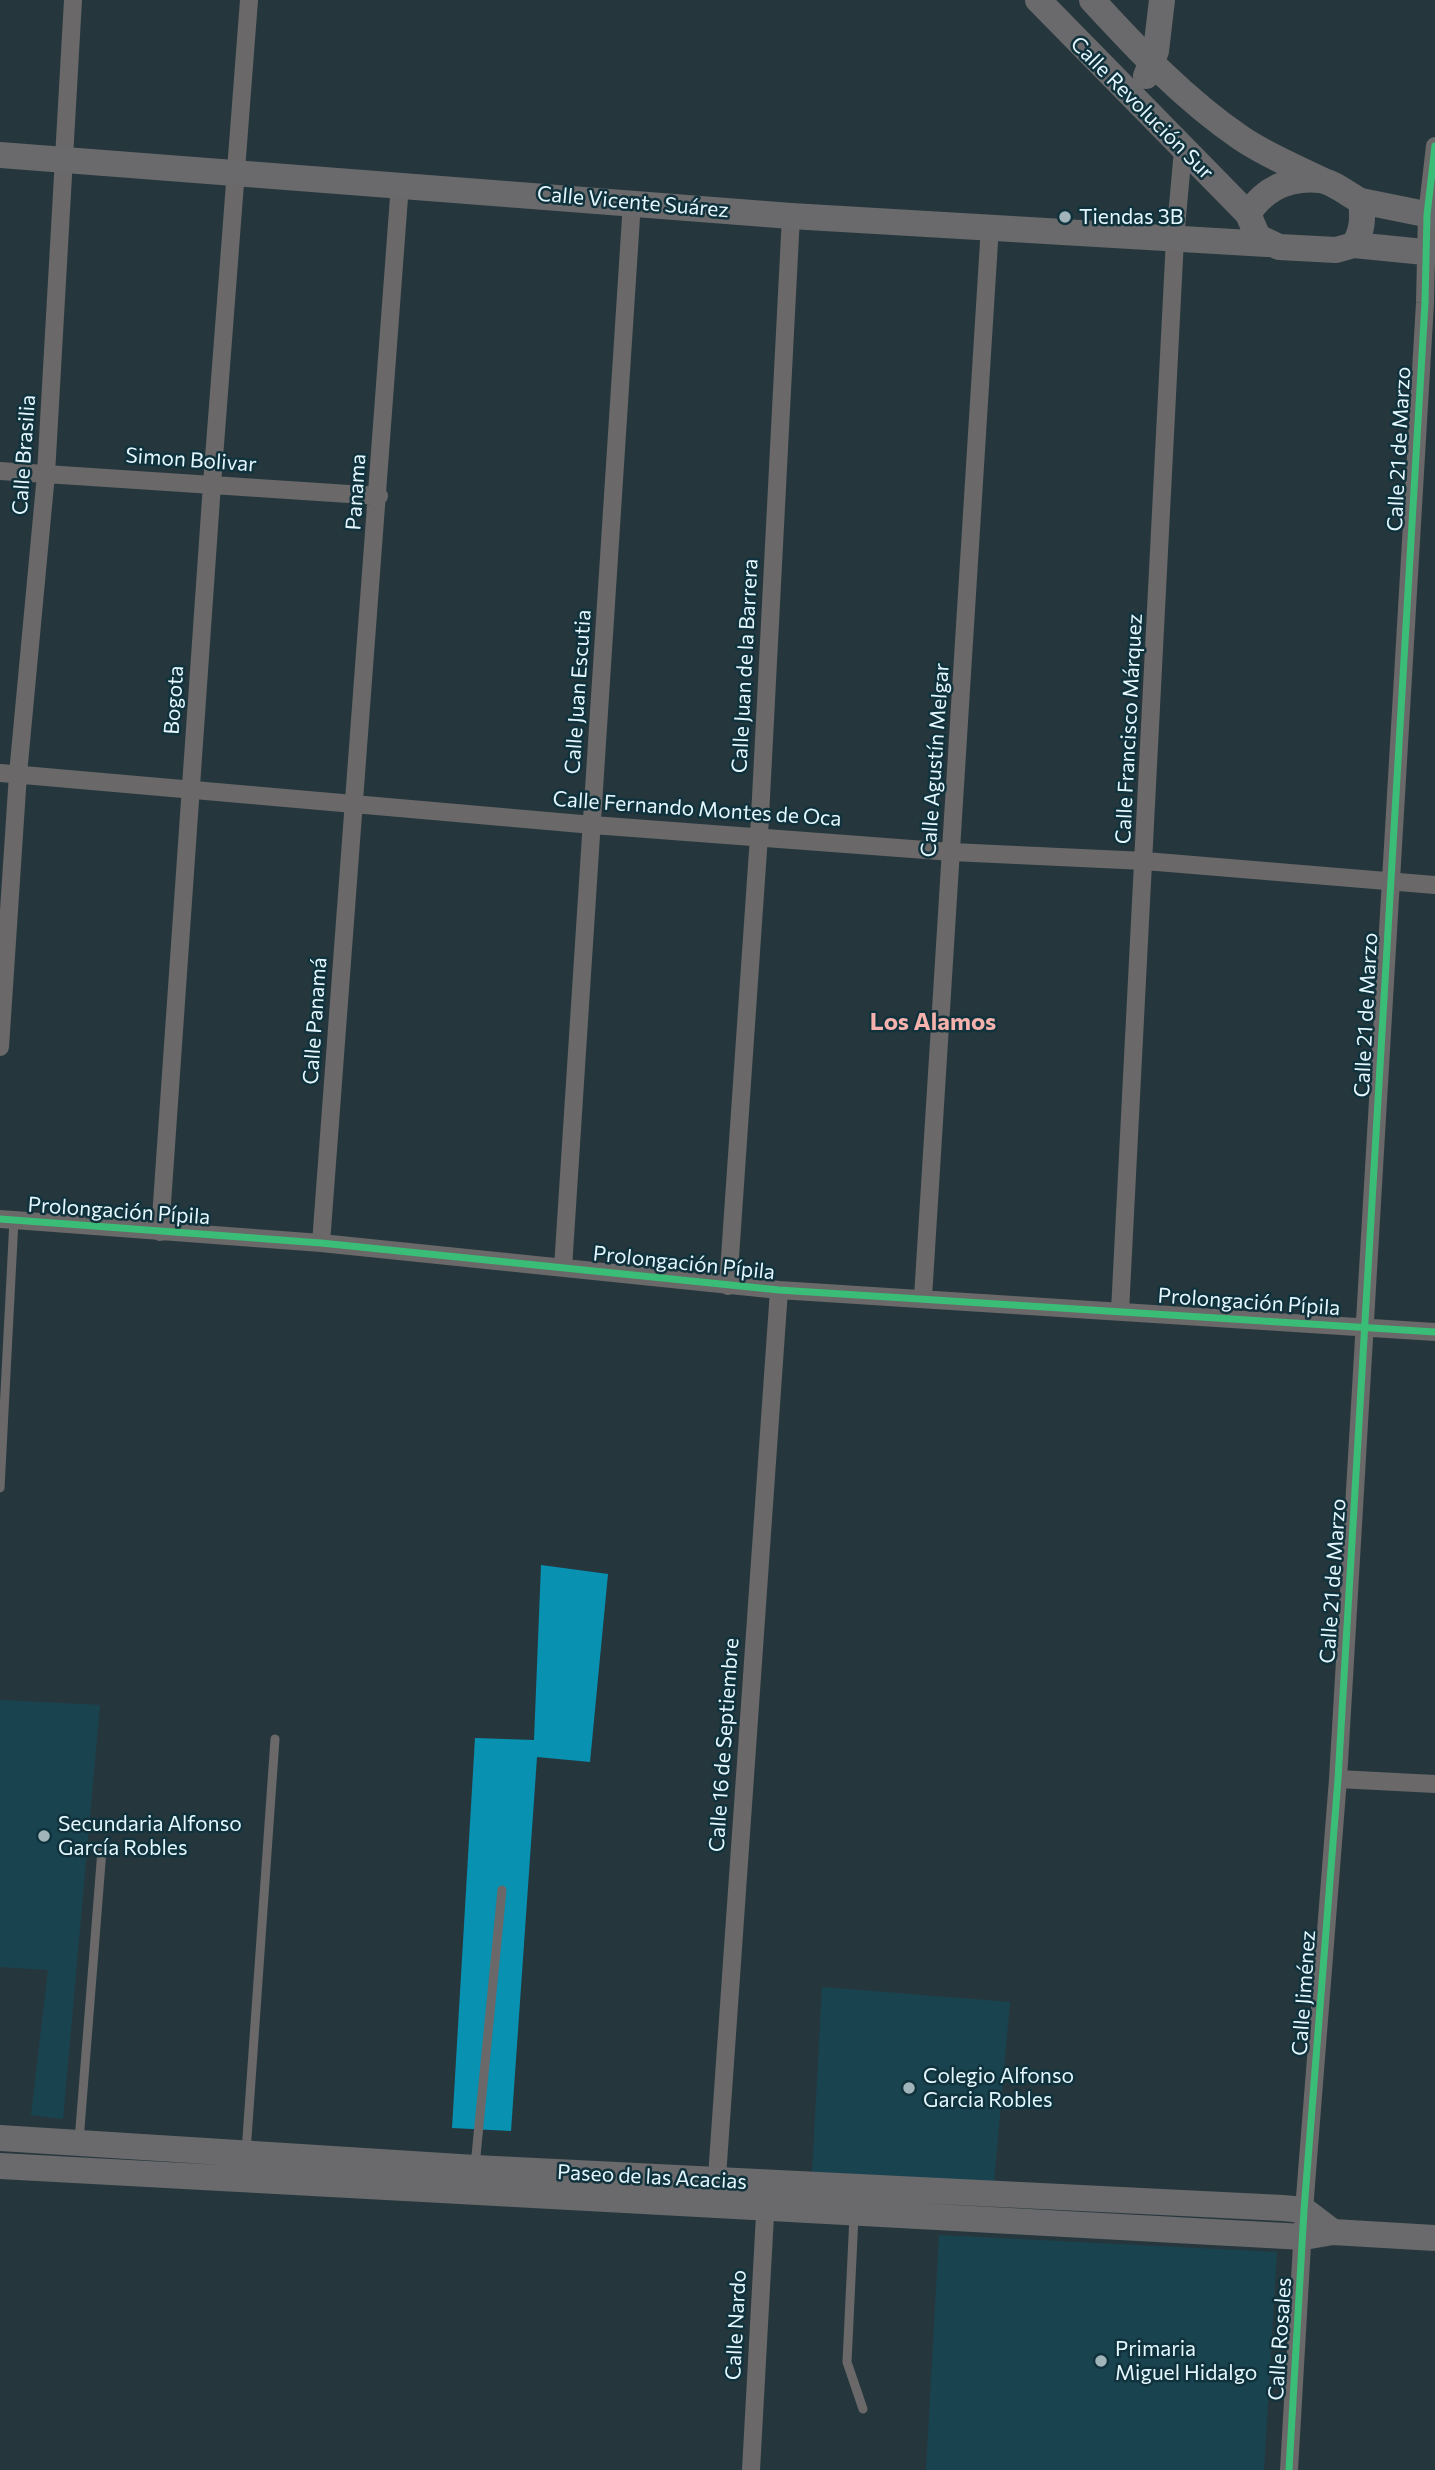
<!DOCTYPE html>
<meta charset="utf-8">
<style>
body{margin:0}
canvas{display:block;background:#25373d}
</style>
<canvas width="1435" height="2470"></canvas>
<script>
const c = document.querySelector('canvas').getContext('2d');
c.lineJoin = 'round';
function fillPath(path, color) { c.fillStyle = color; c.fill(path, 'evenodd'); }
function stroke(path, color, width, dash) { c.strokeStyle = color; c.lineWidth = width; c.lineCap = dash ? 'butt' : 'round'; c.setLineDash(dash || []); c.stroke(path); }
function drawText(font, color, halo, rows, align = 'center') {
  c.font = font + ' Commissioner,sans-serif'; c.lineWidth = 5; c.setLineDash([]); c.textBaseline = 'middle'; c.strokeStyle = halo; c.fillStyle = color; for (const [text, x, y, turn = 0] of rows) {
    c.save(); c.translate(x, y); c.rotate((+turn || 0) * Math.PI / 180); c.textAlign = isNaN(turn) ? turn : align; if (halo) c.strokeText(text, 0, 0); c.fillText(text, 0, 0); c.restore();
  }
}
const built = new Path2D(`
 M0 1700 100 1705 63 2119 31 2115 48 1970 0 1967Z
 M822 1987 1010 2002 994 2182 812 2174Z
 M939 2235 1277 2252 1264 2470H926Z`);
const water = new Path2D(`
 M541 1565 608 1574 590 1762 537 1757 511 2131 452 2128 475 1738 534 1740Z`);
const lane = new Path2D(`
 M0 1488 14 1220
 M79 2141 102 1850
 M246 2152 275 1739
 M475 2166 502 1890
 M854 2216 847 2362 863 2409`);
const street = new Path2D(`
 M0 471 379 496
 M0 773 593 825 952 852 1145 861 1435 885
 M0 1047 18 774 46 474 73 0
 M0 1219 321 1243 779 1290 1435 1332
 M160 1232 212 484 249 0
 M321 1243 400 184
 M563 1268 632 202
 M728 1286 759 836 791 216
 M923 1297 990 226
 M1120 1311 1175 239 1183 150
 M1338 1779 1435 1784
 M716 2191 779 1290
 M751 2470 766 2197
 M1289 2470 1304 2210 1338 1779 1425 303 1427 215 1435 146`);
const secondary = new Path2D(`
 M1038 0 1248 214
 M1092 0C1138 50 1184 99 1241 138 1266 155 1295 167 1322 180
 M1146 76 1156 51 1162 0
 M0 155 791 216 1267 244
 M1361 201 1435 216
 M1354 245C1363 230 1363 217 1361 201 1349 195 1333 182 1320 180 1289 177 1264 189 1248 214L1258 237 1279 247 1336 250 1354 245 1435 253
 M0 2138 475 2168 1283 2208 1304 2210 1333 2232
 M0 2166 1304 2237 1333 2232 1435 2238`);
const cycleway = new Path2D(`
 M0 1219 321 1243 779 1290 1435 1332
 M1289 2470 1304 2210 1338 1779 1425 303 1427 215 1435 146`);
const markers = [
 [1065,217,7,"#a1b4ba"],
 [44,1836,7,"#a1b4ba"],
 [909,2088,7,"#a1b4ba"],
 [1101,2361,7,"#a1b4ba"]
];
const streetNames = [
 ["Calle Revolución Sur",1142,108,45],
 ["Calle Vicente Suárez",633,202,5],
 ["Calle 21 de Marzo",1399,449,-87],
 ["Calle Brasilia",24,455,-86],
 ["Simon Bolivar",191,460,4],
 ["Panama",356,492,-86],
 ["Calle Juan de la Barrera",745,666,-87],
 ["Calle Juan Escutia",578,692,-86],
 ["Bogota",174,700,-86],
 ["Calle Francisco Márquez",1129,729,-87],
 ["Calle Agustín Melgar",935,760,-86],
 ["Calle Fernando Montes de Oca",697,809,4],
 ["Calle 21 de Marzo",1366,1015,-87],
 ["Calle Panamá",315,1021,-86],
 ["Prolongación Pípila",119,1211,4],
 ["Prolongación Pípila",684,1263,6],
 ["Prolongación Pípila",1249,1302,4],
 ["Calle 21 de Marzo",1333,1581,-86],
 ["Calle 16 de Septiembre",724,1745,-86],
 ["Calle Jiménez",1304,1993,-86],
 ["Paseo de las Acacias",652,2177,3],
 ["Calle Nardo",736,2325,-87],
 ["Calle Rosales",1280,2339,-86]
];
const poiNames = [
 ["Tiendas 3B",1079,217],
 ["Secundaria Alfonso",58,1824],
 ["García Robles",58,1848],
 ["Colegio Alfonso",923,2076],
 ["Garcia Robles",923,2100],
 ["Primaria",1115,2349],
 ["Miguel Hidalgo",1115,2373]
];
const quarterNames = [
 ["Los Alamos",933,1022]
];
fillPath(built, '#1a4350');
fillPath(water, '#0891b1');
stroke(lane, '#6a6868', 9);
stroke(street, '#6a6868', 18);
stroke(secondary, '#6a696b', 26);
stroke(cycleway, '#3abd76', 7);
for (const [x, y, r, color] of markers) { const dot = new Path2D(); dot.arc(x, y, r, 0, 2 * Math.PI); c.fillStyle = color; c.fill(dot); stroke(dot, '#10323c', 2.5); }
drawText('21px', '#e4f7fe', '#10323c', streetNames);
drawText('21px', '#e4f7fe', '#10323c', poiNames, 'left');
drawText('bold 24px', '#f6b2ad', '#10323c', quarterNames);
</script>
